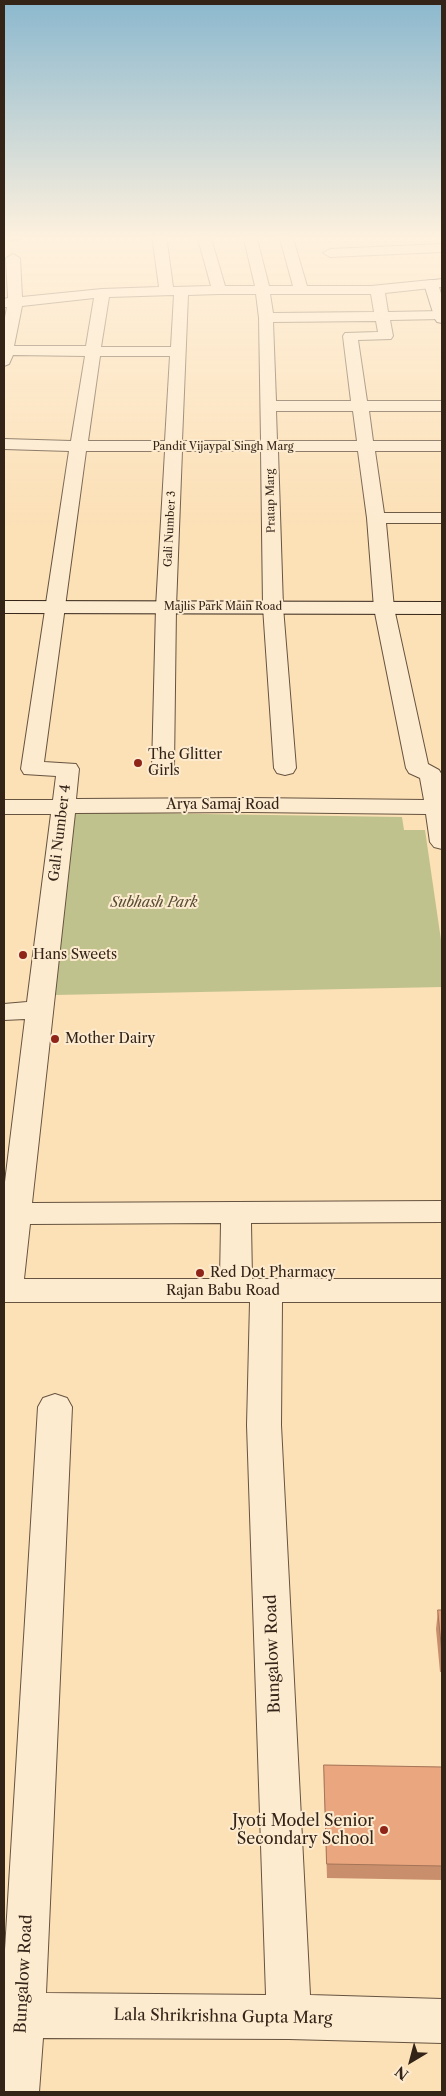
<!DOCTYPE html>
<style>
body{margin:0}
#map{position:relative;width:446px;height:2096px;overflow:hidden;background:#fce0b6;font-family:"Libre Caslon Text",serif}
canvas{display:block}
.frame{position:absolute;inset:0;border:5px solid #342418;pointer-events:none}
.north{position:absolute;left:386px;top:2036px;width:50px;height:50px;-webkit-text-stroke:4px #fdebd0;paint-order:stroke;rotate:217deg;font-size:14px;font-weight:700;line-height:20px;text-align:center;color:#342418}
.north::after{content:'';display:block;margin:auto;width:18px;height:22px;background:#342418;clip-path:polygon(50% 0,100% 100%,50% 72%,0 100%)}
</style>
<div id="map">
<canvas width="446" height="2096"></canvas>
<div class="frame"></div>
<div class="north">N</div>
</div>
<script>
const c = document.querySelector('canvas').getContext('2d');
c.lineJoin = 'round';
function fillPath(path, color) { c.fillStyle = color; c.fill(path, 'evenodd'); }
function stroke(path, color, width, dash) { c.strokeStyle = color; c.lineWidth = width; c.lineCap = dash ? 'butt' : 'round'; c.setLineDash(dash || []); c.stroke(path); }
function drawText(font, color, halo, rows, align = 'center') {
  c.font = font + ' "Libre Caslon Text",serif'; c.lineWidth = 4; c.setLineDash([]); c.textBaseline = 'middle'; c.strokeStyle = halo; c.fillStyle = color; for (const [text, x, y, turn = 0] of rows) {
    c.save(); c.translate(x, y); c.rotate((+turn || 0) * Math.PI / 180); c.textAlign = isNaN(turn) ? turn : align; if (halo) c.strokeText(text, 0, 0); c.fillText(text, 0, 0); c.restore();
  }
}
const green = new Path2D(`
 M73 812 402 817 404 830H425L442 947V987L55 995Z`);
const street = new Path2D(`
 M4 235H27L20 239 4 240Z
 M152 235H166L173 287 211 286 197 235H210L225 286H255L243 235H256L269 286H293L279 235H292L307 286H371L431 280 436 281 438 284 436 287 431 288 385 293 388 312 442 311V319L390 320 393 336 391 339 358 340 367 401H442V411H369L373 441H442V451H375L384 513H442V523H386L394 608 428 764 439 770 442 775V849L434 847 430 842 426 814 250 812 75 813 32 1203 442 1201V1222L251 1223 252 1279H442V1302H282L281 1425 310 1995 442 1999V2043L289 2039 43 2038 39 2092H4V1966L38 1407 43 1398 55 1394 67 1398 72 1407 46 1993 266 1995 247 1425 250 1302H4V1190L25 1019 4 1020V1004L27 1002 51 814H4V800H53L56 776 24 774 21 769 69 451 4 449V439L71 441 85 356 13 355 9 364 4 366V323L7 307H4V299L8 298 6 258 13 254 20 258 22 297 102 289 159 287ZM219 294H256L259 318 261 441H182L188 295ZM270 294H371L374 312 273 313ZM174 295 171 347H101L109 297ZM94 298 86 346H14L22 306ZM376 321 378 332 345 333 343 336 351 401H276L273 322ZM100 356H170L165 441H88ZM276 411H353L357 441H277ZM86 451H165L156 607 152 768 155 773 163 775 171 773 174 768 176 607 182 451H261L263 607 274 768 277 773 285 775 293 773 296 768 283 607 278 451H358L367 518 374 608 406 768 409 773 420 778 424 800 250 798 76 799 79 769 76 764 44 762ZM221 1223 220 1279H24L30 1224Z
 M442 244V252L330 257 323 253 330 249Z`);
const secondary = new Path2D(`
 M442 279V287H439L442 297V323L437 322 435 319 424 284 426 281Z
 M4 601 442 602V614L4 613Z`);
const wall = new Path2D(`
 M438 1610H442V1672H440L436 1629Z
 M324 1765 442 1767V1880L327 1878 324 1779Z`);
const building = new Path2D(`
 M438 1610H442V1653Z
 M324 1765 442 1767V1866L327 1864Z`);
const markers = [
 [138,763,5,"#8f2418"],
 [23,955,5,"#8f2418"],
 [55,1039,5,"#8f2418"],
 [200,1273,5,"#8f2418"],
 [384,1830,5,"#8f2418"]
];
const farStreetnames = [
 ["Pandit Vijaypal Singh Marg",223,447],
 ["Pratap Marg",271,501,-91],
 ["Gali Number 3",170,529,-87],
 ["Majlis Park Main Road",223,607]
];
const poiNames = [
 ["The Glitter",148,755],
 ["Girls",148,771],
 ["Hans Sweets",33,955],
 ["Mother Dairy",65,1039],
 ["Red Dot Pharmacy",210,1273]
];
const streetNames = [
 ["Arya Samaj Road",223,805],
 ["Gali Number 4",60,833,-83],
 ["Rajan Babu Road",223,1291]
];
const parkNames = [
 ["Subhash Park",154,903]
];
const nearStreetnames = [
 ["Bungalow Road",273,1654,-92],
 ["Bungalow Road",24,1974,-87],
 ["Lala Shrikrishna Gupta Marg",223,2017,1]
];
const nearPoinames = [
 ["Jyoti Model Senior",374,1821],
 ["Secondary School",374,1839]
];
fillPath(green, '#c0c28d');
stroke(street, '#665340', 2);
stroke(secondary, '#342418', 2);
fillPath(street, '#fdebd0');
fillPath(secondary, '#fdebd0');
fillPath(wall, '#c98f6c');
fillPath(building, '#eaa67e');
stroke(building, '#a47458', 1);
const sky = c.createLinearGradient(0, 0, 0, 528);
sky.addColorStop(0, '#8bb8ce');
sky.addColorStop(0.45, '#fef1de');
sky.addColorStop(1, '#fef1de00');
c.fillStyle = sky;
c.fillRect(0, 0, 446, 528);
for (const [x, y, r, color] of markers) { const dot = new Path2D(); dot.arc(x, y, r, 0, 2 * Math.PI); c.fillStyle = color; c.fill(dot); stroke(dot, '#fdebd0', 2); }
drawText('11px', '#342418', '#fdebd0', farStreetnames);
drawText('14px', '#342418', '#fdebd0', poiNames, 'left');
drawText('14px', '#342418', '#fdebd0', streetNames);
drawText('italic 14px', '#574c35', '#fdebd0', parkNames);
drawText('16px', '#342418', '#fdebd0', nearStreetnames);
drawText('16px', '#342418', '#fdebd0', nearPoinames, 'right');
</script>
